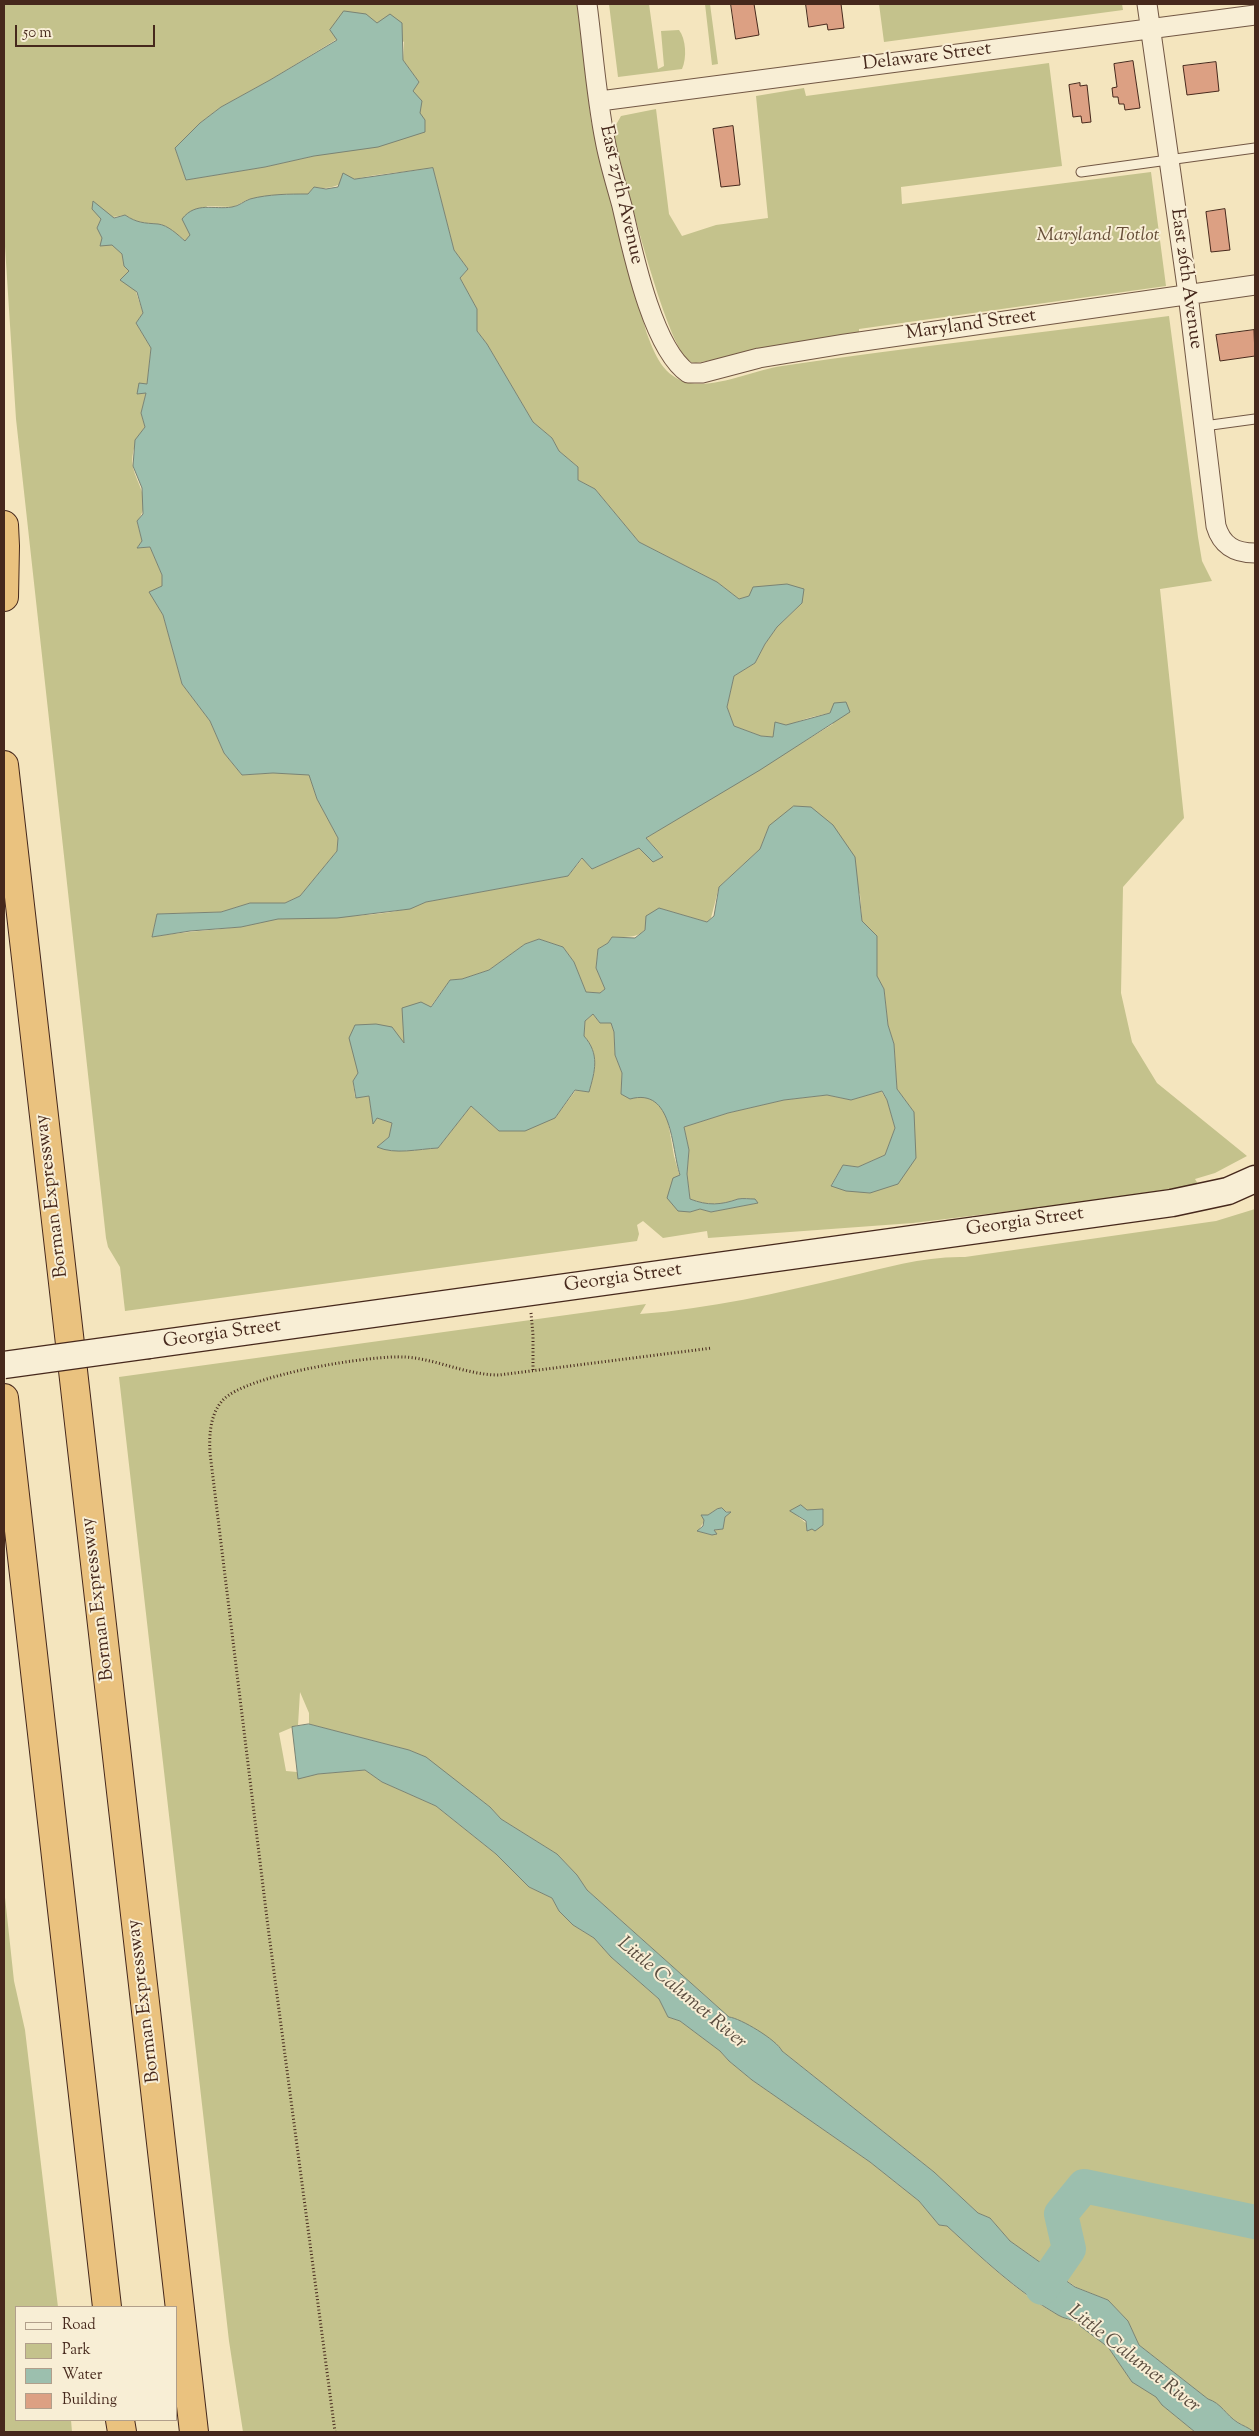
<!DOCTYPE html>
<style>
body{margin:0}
#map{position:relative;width:1259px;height:2436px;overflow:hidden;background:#f4e5be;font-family:"Sorts Mill Goudy",serif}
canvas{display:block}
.frame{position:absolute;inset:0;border:5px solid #46281c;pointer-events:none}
.legend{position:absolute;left:15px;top:2306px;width:162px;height:115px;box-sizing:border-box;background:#f8eed5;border:1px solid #b19f8b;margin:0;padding:6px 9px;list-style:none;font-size:15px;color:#46281c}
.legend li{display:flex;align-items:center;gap:10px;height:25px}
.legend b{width:25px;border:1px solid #b19f8b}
.scale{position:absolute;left:15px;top:25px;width:140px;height:22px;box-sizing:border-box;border:2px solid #46281c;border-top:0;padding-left:6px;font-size:15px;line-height:18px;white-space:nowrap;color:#46281c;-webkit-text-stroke:4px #f8eed5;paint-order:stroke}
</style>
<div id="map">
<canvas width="1259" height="2436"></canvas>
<div class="frame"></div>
<ul class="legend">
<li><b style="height:6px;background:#f8eed5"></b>Road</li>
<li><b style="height:14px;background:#c4c28c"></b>Park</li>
<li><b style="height:14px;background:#9cbfae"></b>Water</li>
<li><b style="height:14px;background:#dca083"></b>Building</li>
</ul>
<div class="scale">50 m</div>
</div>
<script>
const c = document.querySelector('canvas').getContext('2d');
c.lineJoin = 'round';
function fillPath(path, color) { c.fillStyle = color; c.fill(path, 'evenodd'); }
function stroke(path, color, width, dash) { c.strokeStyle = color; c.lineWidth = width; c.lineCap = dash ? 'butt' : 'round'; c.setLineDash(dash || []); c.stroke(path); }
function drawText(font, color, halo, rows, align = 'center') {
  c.font = font + ' "Sorts Mill Goudy",serif'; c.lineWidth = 4; c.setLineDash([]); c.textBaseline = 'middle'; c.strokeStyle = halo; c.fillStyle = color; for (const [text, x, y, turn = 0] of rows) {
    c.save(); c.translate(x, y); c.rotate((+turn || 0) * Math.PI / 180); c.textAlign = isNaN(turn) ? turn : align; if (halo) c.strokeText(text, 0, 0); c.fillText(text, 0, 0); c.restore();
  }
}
const green = new Path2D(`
 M4 4H577L591 121 646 331C654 353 663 378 690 383 717 388 754 370 782 366 911 347 1040 333 1169 316L1198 537 1202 561 1212 581 1160 589 1184 818 1123 887 1121 993 1132 1042 1157 1083 1247 1156 1215 1173 1195 1179 1198 1184 1126 1197 913 1223 708 1238 707 1231 663 1238 643 1221 637 1225 639 1234 637 1241 125 1311 120 1267 108 1247 106 1238 16 419 4 231ZM377 23 404 42 403 60 419 82 413 91 420 113 314 156 265 167 186 180 175 148 200 123 221 107 270 80 337 39ZM433 168 454 250 468 269 460 278 477 309V331L487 344 533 422 552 438 559 451 578 467V480L595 489 639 542 717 582 739 599 749 596 802 603 777 627 765 644 755 663 734 676 727 707 734 726 761 736 773 737C791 721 807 718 830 713L833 724 646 838 663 856 653 862 639 848 592 869 583 858 568 876 426 902C379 922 327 913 278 919 265 920 253 925 240 927 211 930 182 932 152 937L157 914 221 912 250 903H285L300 896 337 851 338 838 317 799 309 774 273 773 242 775 224 753 210 721 182 684 163 615 150 592 163 586 162 575 150 547 137 548 142 541 137 522C153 500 137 486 133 467 130 453 137 438 145 427L141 413 146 393H137L147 384 151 348 136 323 143 313 129 271 124 266 122 254 97 228 101 219 125 215C137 223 144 223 158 224 168 225 178 235 185 241L191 235 207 206 233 207 249 199 283 194H308L314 187C334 191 338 183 355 179 381 173 407 172 433 168ZM769 826 860 894 862 921 877 936V976L884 989 888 1025 894 1044 897 1089 914 1112 869 1193 831 1185 843 1165 858 1167 885 1155 895 1128 887 1100 881 1091 851 1100 827 1095 784 1100 728 1113 684 1127 689 1150 687 1174 690 1199C707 1206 721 1205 738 1199 743 1198 749 1199 754 1199L757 1203 711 1212 700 1209 690 1212 674 1156 667 1116 655 1100 643 1096 621 1094 622 1073 615 1055 614 1032 611 1023H600L593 1014 585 1021 584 1036C600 1054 595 1071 589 1092L576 1090 555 1118 499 1131 471 1106 438 1148C418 1149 396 1155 377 1147L389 1137 392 1123 377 1118 373 1123 369 1096 355 1097 353 1081 358 1073 404 1043 450 980 462 979 489 970 525 944 539 939 563 947 574 962 586 992 600 993 605 989 596 968 598 949 608 943 612 937C644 938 643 934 659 908L707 922 711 918 719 887 760 849Z
 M609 4H649L658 69 664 66 661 31 679 30C686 39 687 58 682 69L618 77Z
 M705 4H710L718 64 712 65Z
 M879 4H1122L1123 10 884 42Z
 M1049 63 1062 166 901 187 902 204 1151 172 1166 286 859 329V333L696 363C694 363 691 362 689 361 665 344 625 177 615 141L613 130 621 116 656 109 669 214 682 236 716 225 768 218 756 96 804 88 806 96Z
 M1255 1209V2432C1250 2429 1243 2426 1238 2422 1227 2416 1221 2403 1208 2399L1139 2345 1128 2321 1108 2300 1076 2287 1010 2241 990 2218 978 2213 934 2172 782 2051C777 2041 740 2018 729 2017L587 1890 577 1875 557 1854 501 1819 490 1807 425 1757 409 1750 309 1724V1713L300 1692 298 1725 279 1733 286 1771 297 1772 298 1778 318 1774 365 1770 382 1782 436 1806 496 1854 529 1887 552 1898 559 1911 573 1925 594 1938 611 1957 659 1999 668 2017 680 2021 720 2051 729 2061 752 2080 870 2162 919 2201 939 2225 947 2226C982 2258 1016 2292 1058 2315 1064 2319 1072 2320 1079 2324L1080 2326 1108 2347 1132 2382 1157 2397 1162 2405 1195 2432H243L229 2341 119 1377 646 1304 640 1314C709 1309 778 1293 846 1277 885 1268 924 1256 965 1257L1216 1221ZM717 1509 730 1512 725 1517 723 1529 714 1530 712 1535 698 1531 708 1515ZM815 1509 823 1510V1525L812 1528 795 1514Z
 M4 1888 14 1981 25 2030 58 2307H16V2420H71L72 2432H4Z`);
const water = new Path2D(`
 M344 11 366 14 377 23 390 14 402 23 403 60 419 82 413 91 422 101 420 113 425 120V132L378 147 314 156 265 167 186 180 175 148 200 123 221 107 270 80 337 40 330 30Z
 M433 168 454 250 468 269 460 278 477 309V331L487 344 533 422 552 438 559 451 578 467V480L595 489 639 542 717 582 739 599 749 596 753 587 787 584 804 589 802 603 777 627 765 644 755 663 734 676 727 707 734 726 761 736 773 737 775 722 786 725 830 713 834 703 846 702 850 712 760 770 646 838 663 857 653 862 639 848 592 869 582 858 568 876 426 902 410 909 337 918 278 919 241 927 190 931 152 937 157 914 221 912 250 903H285L300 896 337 851 338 838 317 799 309 775 273 773 242 775 224 753 210 721 182 684 163 615 149 592 162 586V575L150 547 137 548 142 541 137 521 143 514 142 488 133 466 135 440 145 427 141 413 146 393 137 394 139 383 147 384 151 348 136 323 143 313 137 292 120 280 129 271 124 266 122 254 112 245 100 246 102 238 97 228 101 219 92 209 93 201 114 218 125 215C137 223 144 223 158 224 168 225 178 235 185 241L190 235 182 219C196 201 214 210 232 207 239 206 244 201 250 199 269 194 289 194 308 194L314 187 326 189 338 187 343 173 354 179Z
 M794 806 811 807 833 825 855 857 862 921 877 936V976L884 989 888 1025 894 1044 897 1089 914 1112 916 1158 898 1184 870 1193 846 1191 831 1186 843 1165 858 1167 885 1155 895 1128 887 1100 882 1091 851 1100 827 1095 784 1100 728 1113 684 1127 689 1150 687 1174 690 1199C708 1206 721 1205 738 1199 743 1198 750 1199 755 1199L758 1203 711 1212 700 1209 690 1212 678 1211 667 1198 673 1178 680 1175C671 1147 673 1087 630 1099L621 1094 622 1073 615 1055 614 1032 611 1023H600L593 1014 585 1021 584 1036C600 1054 595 1071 589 1092L575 1090 555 1118 525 1131H499L471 1106 438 1148C418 1149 395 1155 377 1147L389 1137 392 1123 377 1118 373 1124 369 1096 356 1098 353 1081 358 1073 349 1038 355 1025 376 1024 392 1027 404 1043 402 1008 421 1002 431 1007 450 980 462 979 489 970 525 944 539 939 563 947 574 962 586 992 600 993 605 989 596 968 598 949 608 943 612 937 635 938 645 930 646 916 659 908 707 922 714 916 719 887 760 849 769 826Z
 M801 1505 807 1510 823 1509V1525L815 1531 812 1529 807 1531 806 1521 790 1511Z
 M722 1508 726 1512H731L725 1517 723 1529 714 1530 717 1534 712 1535 697 1531 703 1526 704 1520 701 1515H708L717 1509Z
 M309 1724 409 1750 426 1757 490 1807 501 1819 557 1854 577 1875 587 1890 729 2017C740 2018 777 2040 782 2051L934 2172 978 2213 990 2218 1010 2241 1075 2287 1108 2300 1128 2321 1139 2345 1208 2399C1221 2403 1226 2415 1237 2422 1243 2426 1248 2427 1254 2432H1195L1162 2405 1156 2397 1132 2382 1108 2347 1080 2326 1079 2323C1072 2319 1064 2319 1058 2315 1016 2291 982 2258 947 2226L939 2225 919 2201 870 2162 752 2080 729 2061 720 2051 680 2021 668 2017 659 1999 611 1957 594 1938 573 1925 559 1911 552 1898 529 1887 496 1854 436 1806 382 1782 365 1770 318 1774 298 1779 292 1727Z`);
const river = new Path2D(`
 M1042 2288 1069 2249 1061 2214 1084 2186 1255 2222`);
const building = new Path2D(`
 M731 4H754L759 35 736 39Z
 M806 4H841L844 28 828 30 827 24 809 27Z
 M1133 61 1140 108 1125 110 1124 104H1119L1118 97H1113L1112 88 1117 87 1114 64Z
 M1216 62 1219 91 1187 95 1183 66Z
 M1080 83V86L1087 85 1091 122 1082 123 1081 116 1073 117 1069 85Z
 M733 126 740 185 721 187 713 129Z
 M1225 209 1230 250 1211 252 1206 212Z
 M1254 330 1255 356 1220 361 1216 335Z`);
const path = new Path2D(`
 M531 1313 533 1335V1371
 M335 2432 268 1927 210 1453C209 1435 210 1414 223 1400 246 1375 370 1355 405 1357 437 1359 466 1375 499 1375L712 1348`);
const lane = new Path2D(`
 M1081 172 1255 148
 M1204 426 1255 419`);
const street = new Path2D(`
 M587 4C593 49 596 95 605 140 609 162 616 184 622 206 632 249 652 348 688 373H702L759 358 844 344 1255 285
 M1147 4 1188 294 1216 526C1222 546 1235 553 1255 553
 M600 101 1255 15`);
const secondary = new Path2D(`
 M149 1345 1172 1203 1228 1191 1255 1179`);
const highway = new Path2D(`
 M4 525 5 546 4 597
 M4 765 194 2432
 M4 1398 107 2307
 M120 2420 122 2432`);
const secondaryBridge = new Path2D(`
 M4 1365 149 1345`);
const streetNames = [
 ["Delaware Street",927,58,-7],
 ["East 27th Avenue",620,195,77],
 ["East 26th Avenue",1185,279,82],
 ["Maryland Street",971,326,-8],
 ["Borman Expressway",53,1196,-97],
 ["Georgia Street",1025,1223,-8],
 ["Georgia Street",623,1279,-8],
 ["Georgia Street",222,1335,-8],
 ["Borman Expressway",99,1599,-97],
 ["Borman Expressway",145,2001,-97]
];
const parkNames = [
 ["Maryland Totlot",1098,237]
];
const waterNames = [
 ["Little Calumet River",681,1994,40],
 ["Little Calumet River",1133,2360,38]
];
fillPath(green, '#c4c28c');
fillPath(water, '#9cbfae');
stroke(water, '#7a8374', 1);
stroke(river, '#9cbfae', 34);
fillPath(building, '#dca083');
stroke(building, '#46281c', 1);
stroke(lane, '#725744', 11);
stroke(street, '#725744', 21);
stroke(secondary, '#46281c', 29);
stroke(highway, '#46281c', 30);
stroke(path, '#46281c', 3, [1, 2.5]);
stroke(lane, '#f8eed5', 9);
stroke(street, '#f8eed5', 19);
stroke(secondary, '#f8eed5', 26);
stroke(highway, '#eac27f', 28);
stroke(secondaryBridge, '#46281c', 29, []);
stroke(secondaryBridge, '#f8eed5', 26);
drawText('19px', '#46281c', '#f8eed5', streetNames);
drawText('italic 19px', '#664e38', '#f8eed5', parkNames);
drawText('italic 20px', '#5c4e40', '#f8eed5', waterNames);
</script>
